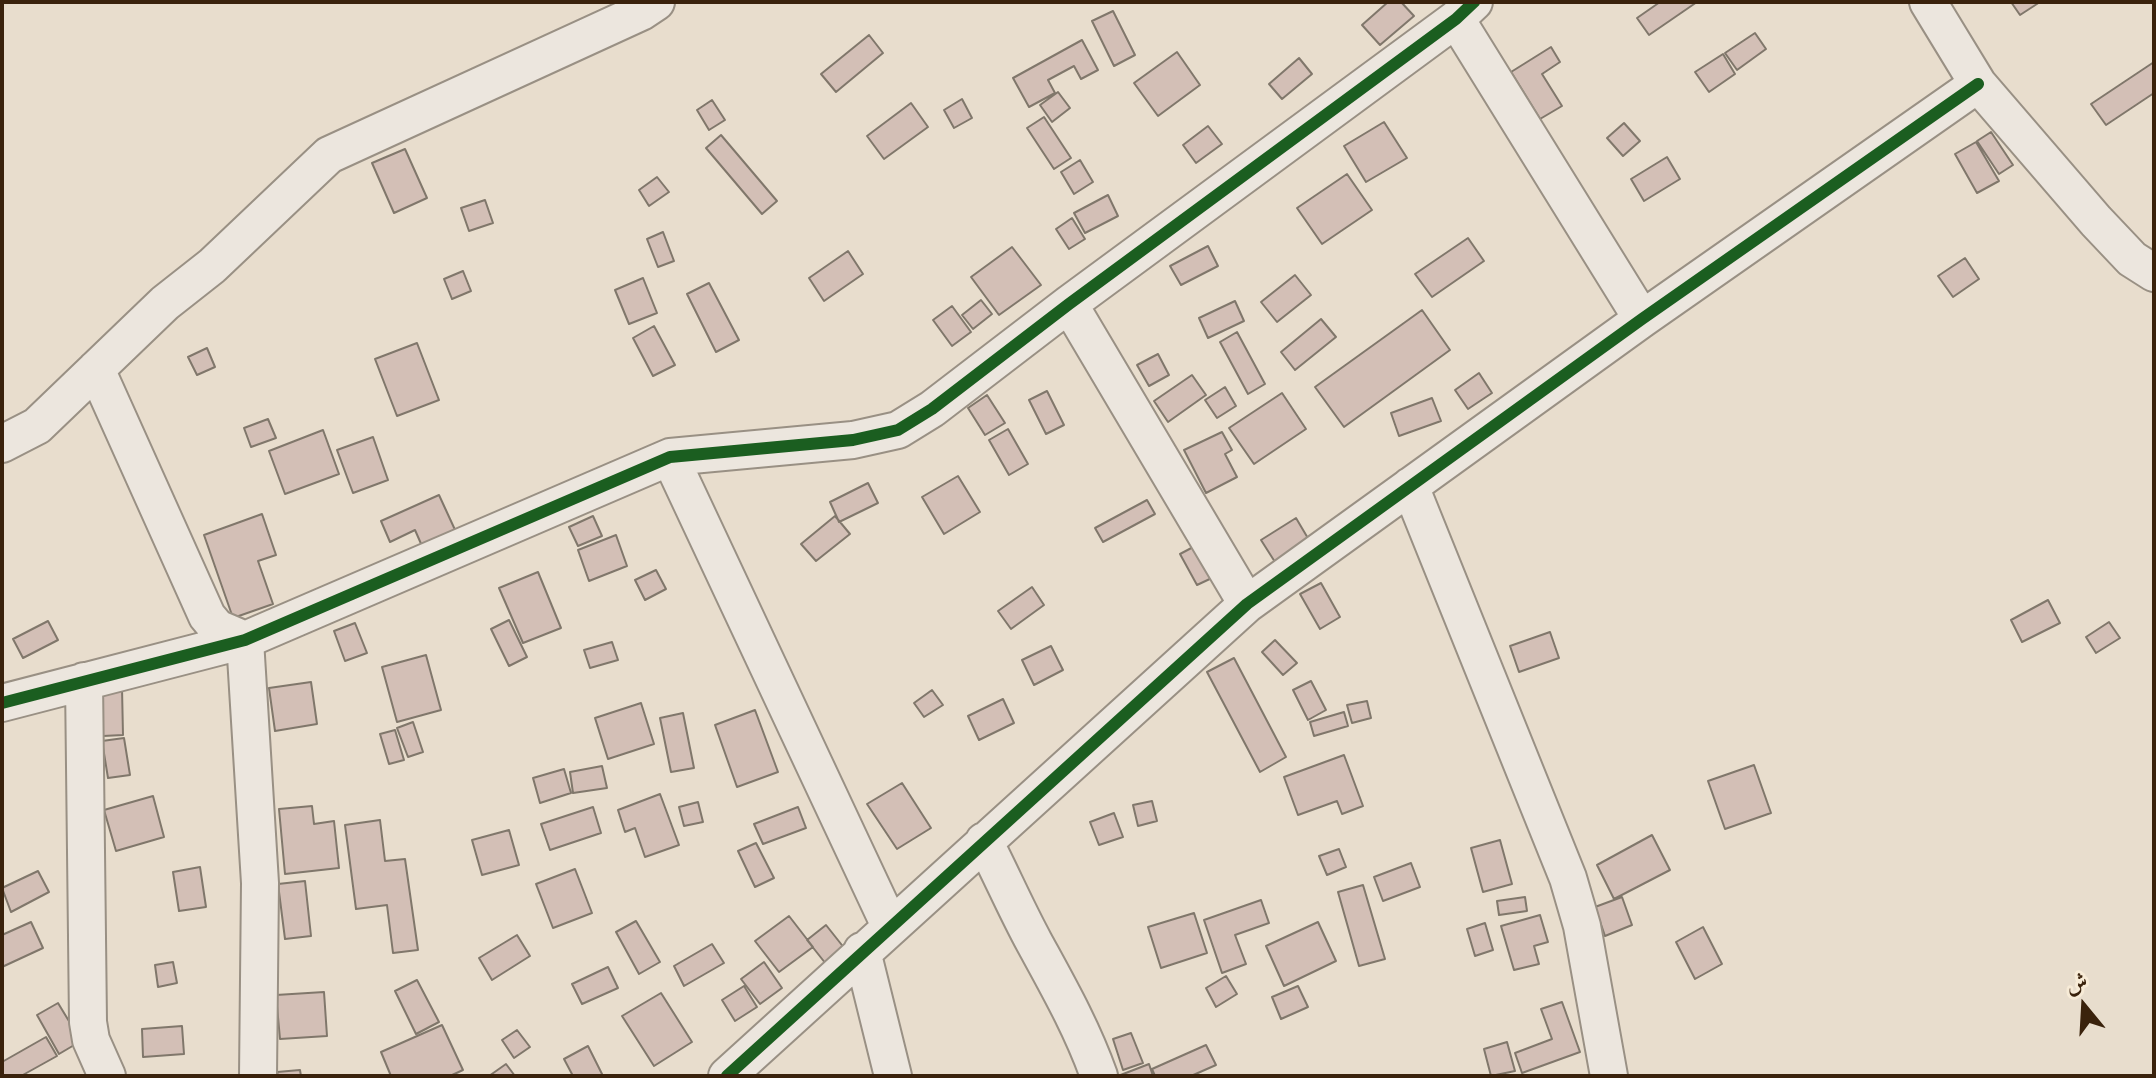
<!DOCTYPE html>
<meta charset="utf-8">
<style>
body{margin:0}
#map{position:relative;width:2156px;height:1078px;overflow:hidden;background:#e8ddcd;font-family:"IM FELL Double Pica",Amiri,serif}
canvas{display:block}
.frame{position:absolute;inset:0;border:4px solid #3a220c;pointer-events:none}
.north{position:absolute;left:2044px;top:966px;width:80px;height:80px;-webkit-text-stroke:6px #f7ebd7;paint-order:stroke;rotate:342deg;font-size:22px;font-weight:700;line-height:32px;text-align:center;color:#3a220c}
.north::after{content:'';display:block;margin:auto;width:28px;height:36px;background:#3a220c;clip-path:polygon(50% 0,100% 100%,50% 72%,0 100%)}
</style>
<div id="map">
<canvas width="2156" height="1078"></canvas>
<div class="frame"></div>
<div class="north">ش</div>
</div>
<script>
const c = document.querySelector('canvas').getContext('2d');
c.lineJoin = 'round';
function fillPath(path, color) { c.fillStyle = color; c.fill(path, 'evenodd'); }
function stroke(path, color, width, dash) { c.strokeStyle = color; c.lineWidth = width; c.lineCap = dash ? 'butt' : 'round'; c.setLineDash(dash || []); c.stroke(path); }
const building = new Path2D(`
 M1388 2H1401L1414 16 1380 45 1362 25Z
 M1660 2H1697L1649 35 1637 18Z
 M2011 2H2040L2020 15Z
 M1113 11 1135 55 1114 66 1092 21Z
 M1755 33 1766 49 1737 70 1725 53Z
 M869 35 883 53 836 92 821 74Z
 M1082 40 1098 70 1081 79 1074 66 1048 80 1055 93 1029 107 1013 78Z
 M1551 47 1560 62 1542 74 1562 106 1540 119 1511 72Z
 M1177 52 1200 85 1158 116 1134 83Z
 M1723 54 1735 74 1709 92 1695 72Z
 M1299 58 1312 74 1282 99 1269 84Z
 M2154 62V93L2106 125 2091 104Z
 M1058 92 1070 108 1052 122 1040 105Z
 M962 99 972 118 954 128 944 110Z
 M712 100 725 120 709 130 697 110Z
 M911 103 928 127 884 159 867 136Z
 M1044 117 1071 158 1054 169 1027 128Z
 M1384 122 1407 158 1366 182 1344 146Z
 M1624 123 1640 141 1623 156 1607 138Z
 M1208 126 1222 144 1196 163 1183 145Z
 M1991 132 2013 165 1999 174 1977 141Z
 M721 135 777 201 762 214 706 148Z
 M1976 142 1999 181 1977 193 1955 154Z
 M405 149 427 198 394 213 372 163Z
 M1667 157 1680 179 1644 201 1631 179Z
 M1080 160 1093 182 1074 194 1061 172Z
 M1347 174 1372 210 1322 244 1297 208Z
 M657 177 669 192 649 206 639 190Z
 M1108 195 1118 216 1085 233 1074 213Z
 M485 200 493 223 469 231 461 208Z
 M1072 218 1085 239 1069 249 1056 229Z
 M663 232 674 261 658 267 647 239Z
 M1468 238 1484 261 1432 297 1415 274Z
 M1208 246 1218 266 1181 285 1170 266Z
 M1012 247 1041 285 999 315 971 277Z
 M848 251 863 274 824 301 809 278Z
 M1965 258 1979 279 1953 297 1938 276Z
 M463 271 471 291 452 299 444 279Z
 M1295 275 1311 295 1277 322 1261 302Z
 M643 278 657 313 629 324 615 290Z
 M709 283 739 340 716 352 687 294Z
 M981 300 992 314 973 329 962 315Z
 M1235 301 1244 321 1208 338 1199 318Z
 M952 306 971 332 952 346 933 320Z
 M1422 310 1450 350 1344 427 1315 387Z
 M1321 319 1336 337 1295 370 1281 352Z
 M654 326 675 365 653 376 633 338Z
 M1237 332 1265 384 1248 394 1220 342Z
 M417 343 439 400 397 416 375 359Z
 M207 348 215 367 197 375 188 357Z
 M1158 354 1169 375 1149 386 1137 365Z
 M1479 373 1492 393 1468 409 1455 390Z
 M1192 375 1206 395 1168 422 1154 401Z
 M1225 387 1236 406 1217 418 1205 400Z
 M1047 391 1064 425 1046 434 1029 400Z
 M1282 393 1306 429 1254 464 1229 428Z
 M987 395 1005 423 985 435 968 408Z
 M1432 398 1441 421 1399 436 1391 413Z
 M268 419 276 438 251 447 244 428Z
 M1008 429 1028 464 1009 475 989 440Z
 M323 430 339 474 285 494 269 451Z
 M1222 432 1232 450 1225 454 1237 477 1206 493 1184 450Z
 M373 437 388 480 353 493 337 450Z
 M958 476 980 512 944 534 922 497Z
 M868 483 878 503 839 522 830 502Z
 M439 495 456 532 422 546 415 530 390 542 381 521Z
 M1147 500 1155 514 1103 542 1095 528Z
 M262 514 276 555 258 561 273 604 233 618 204 535Z
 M593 516 602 536 578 546 569 527Z
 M835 516 850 534 816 561 801 544Z
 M1296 518 1309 540 1275 562 1261 540Z
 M616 535 627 566 589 581 578 550Z
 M1197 545 1214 577 1197 585 1180 554Z
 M656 570 666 589 645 600 635 580Z
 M538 572 561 628 523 643 499 588Z
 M1321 583 1340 617 1320 629 1300 594Z
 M1032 587 1044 605 1011 629 998 611Z
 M2048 600 2060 623 2022 642 2011 620Z
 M509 620 527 657 509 666 491 629Z
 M48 621 58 640 23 658 13 639Z
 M2109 622 2120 638 2096 653 2086 637Z
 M355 623 367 653 345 661 334 631Z
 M1550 632 1559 658 1519 672 1510 646Z
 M1275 640 1297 663 1283 675 1262 652Z
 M612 642 618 660 590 668 584 650Z
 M1051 646 1063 670 1034 685 1022 660Z
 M426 655 441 710 397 722 382 667Z
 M1234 658 1286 757 1260 772 1207 672Z
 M1311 681 1326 710 1308 720 1293 690Z
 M311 682 317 724 275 731 269 688Z
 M122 688 123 735 103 736 101 689Z
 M932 690 943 705 924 717 914 703Z
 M1003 699 1014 723 979 740 968 716Z
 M1367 701 1371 718 1352 723 1347 705Z
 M641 703 654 744 608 759 595 718Z
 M755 710 778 772 737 787 715 725Z
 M1344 712 1348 726 1314 736 1310 722Z
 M683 713 694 768 671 772 660 718Z
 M413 722 423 752 408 757 397 728Z
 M395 730 404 760 389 764 380 734Z
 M124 738 130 775 108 778 102 741Z
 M1344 755 1363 806 1342 814 1337 801 1298 815 1284 777Z
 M1754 765 1771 813 1725 829 1708 781Z
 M602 766 607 788 573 793 570 772Z
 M564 769 571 793 540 803 533 778Z
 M902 783 931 828 897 849 867 804Z
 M660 794 679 845 645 857 635 828 625 832 618 810Z
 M153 796 164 837 116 851 104 810Z
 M1152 801 1157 821 1138 826 1133 805Z
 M698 802 703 822 684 826 679 807Z
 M312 806 314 824 334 821 339 868 285 874 279 809Z
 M593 807 601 833 550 850 541 824Z
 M798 807 806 828 763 844 754 824Z
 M1114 813 1123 837 1099 845 1090 822Z
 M380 820 385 861 405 859 418 950 393 953 387 905 356 909 345 825Z
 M509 830 519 865 482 875 472 840Z
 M1652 835 1670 870 1614 899 1597 865Z
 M1500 840 1512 884 1483 892 1471 848Z
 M756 843 774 878 755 887 738 851Z
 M1339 849 1346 867 1327 875 1319 856Z
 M1411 863 1420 887 1383 901 1374 877Z
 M200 867 206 907 179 911 173 872Z
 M575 869 592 913 553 928 536 884Z
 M38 871 49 892 11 912 2 888Z
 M305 881 311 936 285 939 278 884Z
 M1363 885 1385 959 1359 966 1338 892Z
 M1525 897 1527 911 1499 915 1497 901Z
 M1622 897 1632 925 1605 936 1595 907Z
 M1261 900 1269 923 1235 935 1246 964 1222 973 1204 920Z
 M1194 913 1207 953 1161 968 1148 927Z
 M1540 915 1548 942 1534 946 1539 964 1514 970 1501 926Z
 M789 916 813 947 779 972 755 941Z
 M636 921 660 962 639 974 616 932Z
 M31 922 43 948 2 967V935Z
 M1318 922 1336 961 1284 986 1266 946Z
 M1485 923 1493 950 1475 956 1467 929Z
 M826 925 845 949 826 964 807 940Z
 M1703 927 1722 964 1695 979 1676 942Z
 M517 935 530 956 492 980 479 958Z
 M712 944 724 963 684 986 674 966Z
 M173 962 177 983 158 987 155 965Z
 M764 962 782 988 760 1004 741 979Z
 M608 967 618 988 582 1004 572 984Z
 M1226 976 1237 994 1216 1007 1206 988Z
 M417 980 439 1022 416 1034 395 991Z
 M744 986 757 1007 735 1021 722 1000Z
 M1298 986 1308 1007 1281 1019 1272 997Z
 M324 992 327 1036 280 1039 276 995Z
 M661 993 692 1042 654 1066 622 1016Z
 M1562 1002 1580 1052 1522 1073 1515 1053 1552 1039 1541 1009Z
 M58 1003 81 1041 59 1054 37 1015Z
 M442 1025 463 1070 450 1076H391L381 1052Z
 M182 1026 184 1054 143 1057 142 1029Z
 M517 1030 530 1047 514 1058 502 1040Z
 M1131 1033 1143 1063 1123 1070 1113 1039Z
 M46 1037 57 1056 21 1076H2V1062Z
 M1507 1042 1515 1071 1491 1076 1484 1049Z
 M1206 1045 1216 1065 1191 1076H1155L1152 1069Z
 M588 1046 603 1076H573L564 1059Z
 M506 1064 515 1076H489Z
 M1149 1064 1153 1076H1118Z
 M300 1070 301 1076H278L277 1072Z`);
const minor = new Path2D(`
 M1928 2 1978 84 2096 221 2132 259 2154 273
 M1456 19 1642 319
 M1069 304 1247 604
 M96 369 207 616 217 628 245 640
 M2 444 37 426 165 303 212 266 329 155 641 12 656 2
 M670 457 890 926
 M1410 486 1568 878 1582 926 1609 1076
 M245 640 260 883 258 1076
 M84 681 88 1022 91 1040 107 1076
 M2 703 245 640 670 457 853 440 898 430 932 409 1069 304 1456 19 1474 2
 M984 841C1001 874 1016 909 1034 942 1058 986 1082 1028 1099 1076
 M862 951 893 1076
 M727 1076 1247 604 1642 319 1978 84`);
const cycleway = new Path2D(`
 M2 703 245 640 670 457 853 440 898 430 932 409 1069 304 1456 19 1474 2
 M727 1076 1247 604 1642 319 1978 84`);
fillPath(building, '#d3bfb6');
stroke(building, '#80776b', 2);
stroke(minor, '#999084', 40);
stroke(minor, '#ece6de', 36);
stroke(cycleway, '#1b5e20', 12);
</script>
